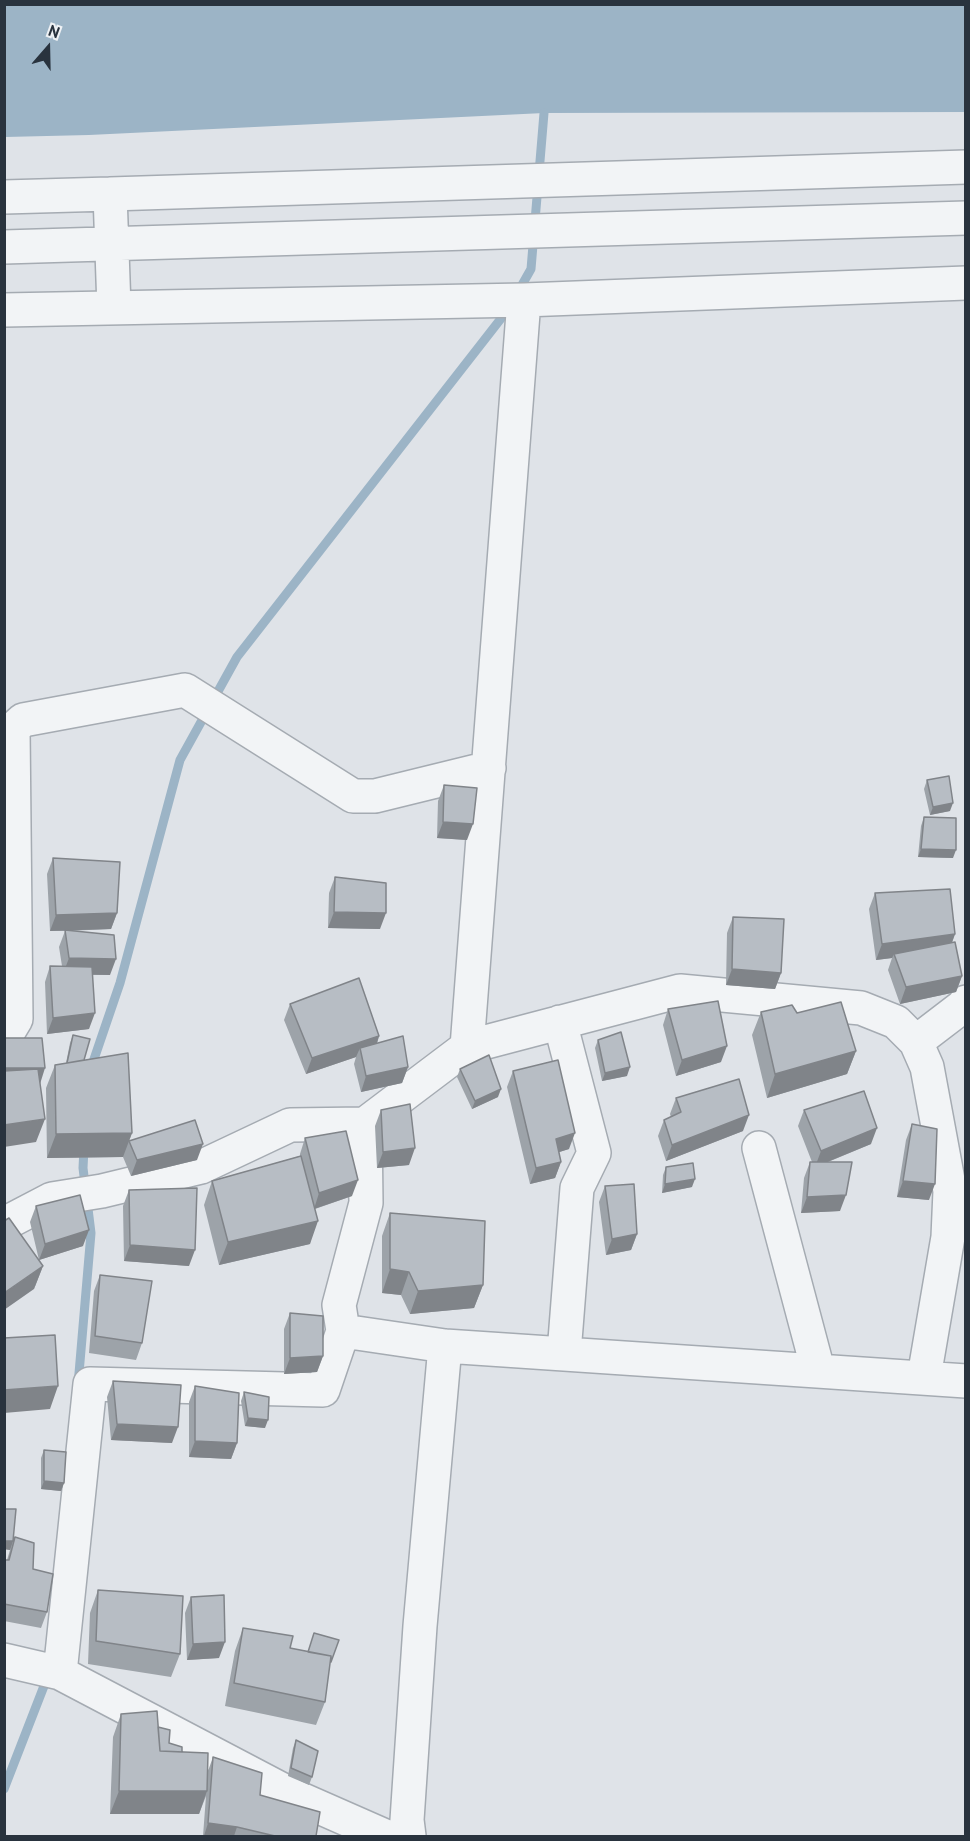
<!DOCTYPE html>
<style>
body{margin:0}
#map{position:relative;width:970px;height:1841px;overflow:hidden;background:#dfe3e8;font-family:"PT Sans",sans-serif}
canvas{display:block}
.frame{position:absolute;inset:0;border:6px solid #29333e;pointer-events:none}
.north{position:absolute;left:18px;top:18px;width:60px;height:60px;-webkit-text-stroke:4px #eff2f5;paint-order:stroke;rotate:20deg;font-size:16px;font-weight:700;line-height:24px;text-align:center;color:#29333e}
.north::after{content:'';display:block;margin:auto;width:21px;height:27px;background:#29333e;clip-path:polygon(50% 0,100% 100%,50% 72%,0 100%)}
</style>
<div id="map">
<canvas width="970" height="1841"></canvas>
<div class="frame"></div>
<div class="north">N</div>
</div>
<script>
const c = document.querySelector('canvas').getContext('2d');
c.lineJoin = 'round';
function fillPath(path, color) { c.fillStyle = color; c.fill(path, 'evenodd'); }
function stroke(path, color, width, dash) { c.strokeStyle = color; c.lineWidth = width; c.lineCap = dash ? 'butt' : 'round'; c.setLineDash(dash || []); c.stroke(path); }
const water = new Path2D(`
 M4 5H965V112L544 113 89 135 5 137Z`);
const stream = new Path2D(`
 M518 292 531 269 544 113
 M91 1068 120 983 180 760 237 657 510 307
 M78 1385 91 1233 83 1168 84 1148
 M4 1789 44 1686 46 1676`);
const minor = new Path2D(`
 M4 197 110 194
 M4 247 966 218
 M114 308 110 194 966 167
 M4 310 524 300 966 283
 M560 1022 594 1153 577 1188 564 1353
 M4 1039 16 1019 13 729 23 720 185 690 353 796H375L489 768
 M916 1042 963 1006 966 1002
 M467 1047 524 300
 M365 1124 366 1203 339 1305 343 1331 445 1346 966 1381
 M759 1148 818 1370
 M4 1224 52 1199 102 1191 201 1167 290 1125 365 1124 467 1047 680 991 861 1008 896 1022 916 1042 927 1067 950 1191 948 1237 924 1377
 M4 1660 60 1673 294 1796 385 1836
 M60 1673 90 1384 323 1390 343 1331
 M409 1836 407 1820 420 1626 445 1346`);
const wall = new Path2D(`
 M927 780 950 811 930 815 924 789Z
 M444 785 467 840 437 838 438 801Z
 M924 817 953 858 918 857 921 826Z
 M53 858 117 913 111 929 67 931 110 975H93L89 1029 47 1034 45 982 50 966H62L59 947 65 931H50L47 874Z
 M335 877 380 929 328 928 329 893Z
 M875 893 955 934 952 943 962 976 956 992 900 1004 888 970 892 958 876 960 869 909Z
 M733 917 781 973 775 989 726 985 727 933Z
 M290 1004 379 1036 377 1044 408 1067 402 1083 361 1092 354 1064 356 1057 306 1074 284 1020Z
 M668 1009 721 1062 676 1076 663 1025Z
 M761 1012 797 1013 856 1051 847 1074 767 1098 752 1035Z
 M73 1035 84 1060 132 1133 123 1157 47 1158 46 1088 55 1065 66 1063 70 1043Z
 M598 1040 627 1076 602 1081 595 1048Z
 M460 1069 498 1097 472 1109 457 1077Z
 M513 1071 569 1149 559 1152 561 1162 555 1178 530 1184 507 1087Z
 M676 1098 743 1131 666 1161 658 1136 664 1120 671 1117 670 1114Z
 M381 1110 409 1165 377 1168 375 1126Z
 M804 1110 871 1144 828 1162 840 1211 801 1213 804 1178 810 1162H812L798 1126Z
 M912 1124 929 1200 897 1197 906 1140Z
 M305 1138 352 1196 315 1209 310 1244 219 1265 204 1205 212 1181 300 1156V1154Z
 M129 1141 197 1160 131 1176 123 1157Z
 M666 1167 692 1187 662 1193 663 1175Z
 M605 1186 637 1234 631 1250 606 1255 599 1202Z
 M129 1190 189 1266 124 1261 123 1206Z
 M36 1206 83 1246 39 1260 43 1266 34 1289 39 1260 30 1222Z
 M390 1213 483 1285 474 1308 410 1314 401 1295 382 1293V1236Z
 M100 1275 142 1343 136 1360 89 1353 94 1291Z
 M290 1313 323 1356 317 1372 284 1374V1329Z
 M113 1381 172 1443 111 1440 107 1397Z
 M195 1386 237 1443 231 1459 189 1457V1402Z
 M244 1392 265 1428 245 1426 241 1401Z
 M44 1450 64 1483 61 1491 41 1489V1458Z
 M4 1509 13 1541 33 1569 47 1612 41 1628 4 1621V1560H7L10 1550 4 1549Z
 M98 1590 180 1654 171 1677 88 1664 90 1613Z
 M191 1597 219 1658 187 1660 185 1613Z
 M243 1628 330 1664 325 1702 316 1725 225 1706 235 1651Z
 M121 1714 158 1727 169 1743 208 1771 213 1757 260 1795 316 1836H203L206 1796 199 1814H110L113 1737Z
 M296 1740 312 1777 309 1785 288 1776 293 1748Z`);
const shadedWall = new Path2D(`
 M953 803 950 811 930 815 933 807Z
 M443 822 473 824 467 840 437 838Z
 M921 849 956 850 953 858 918 857Z
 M334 912 386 913 380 929 328 928Z
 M117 913 111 929 50 931 56 915Z
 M955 934 949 950 894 954 892 958 876 960 882 944Z
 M69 958 116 959 110 975 63 974Z
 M732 969 781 973 775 989 726 985Z
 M962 976 956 992 900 1004 906 987Z
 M95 1013 89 1029 47 1034 53 1018Z
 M379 1036 374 1052 360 1048 356 1057 306 1074 312 1058Z
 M727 1046 721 1062 676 1076 682 1060Z
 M856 1051 847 1074 767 1098 775 1074Z
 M408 1067 402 1083 361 1092 366 1076Z
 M630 1067 627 1076 602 1081 605 1073Z
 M4 1068H45L40 1084H4Z
 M501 1089 498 1097 472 1109 475 1101Z
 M749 1115 743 1131 666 1161 672 1145Z
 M45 1119 36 1142 4 1147V1125Z
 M877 1128 871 1144 815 1167 821 1151Z
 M132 1133 123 1157 47 1158 56 1134Z
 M575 1133 569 1149 550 1155 556 1139Z
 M203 1144 197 1160 131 1176 137 1160Z
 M415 1148 409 1165 377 1168 383 1152Z
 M561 1162 555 1178 530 1184 536 1168Z
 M695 1179 692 1187 662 1193 665 1184Z
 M358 1180 352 1196 314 1209 319 1193Z
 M903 1181 935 1184 929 1200 897 1197Z
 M846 1195 840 1211 801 1213 807 1197Z
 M318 1221 310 1244 219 1265 228 1242Z
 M89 1230 83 1246 39 1260 45 1244Z
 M637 1234 631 1250 606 1255 612 1239Z
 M130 1245 195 1250 189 1266 124 1261Z
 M43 1266 34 1289 4 1310V1293Z
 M390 1269 409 1272 401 1295 382 1293Z
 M483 1285 474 1308 410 1314 418 1291Z
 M323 1356 317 1372 284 1374 290 1358Z
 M58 1386 50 1409 4 1413V1390Z
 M248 1418 268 1420 265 1428 245 1426Z
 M117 1424 178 1427 172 1443 111 1440Z
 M195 1441 237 1443 231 1459 189 1457Z
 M44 1481 64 1483 61 1491 41 1489Z
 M4 1541H13L10 1550 4 1549Z
 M225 1642 219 1658 187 1660 193 1644Z
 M119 1791H207L199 1814H110Z
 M208 1823 237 1827 234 1836H204Z`);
const building = new Path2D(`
 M949 776 953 803 933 807 927 780Z
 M444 785 477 788 473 824 443 822Z
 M924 817 956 818V850L921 849Z
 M53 858 120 862 117 913 56 915Z
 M335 877 386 883V913L334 912Z
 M950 889 955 934 882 944 875 893Z
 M733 917 784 919 781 973 732 969Z
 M65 930 114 935 116 959 69 958Z
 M955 942 962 976 906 987 894 954Z
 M50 966 92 967 95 1013 53 1018Z
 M359 978 379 1036 312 1058 290 1004Z
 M718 1001 727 1046 682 1060 668 1009Z
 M841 1002 856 1051 775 1074 761 1012 792 1005 797 1013Z
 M621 1032 630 1067 605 1073 598 1040Z
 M73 1035 90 1039 84 1060 67 1063Z
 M403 1036 408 1067 366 1076 360 1048Z
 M4 1038H42L45 1068H4Z
 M128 1053 132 1133 56 1134 55 1065Z
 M489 1055 501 1089 475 1101 460 1069Z
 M558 1060 575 1133 556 1139 561 1162 536 1168 513 1071Z
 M38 1069 45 1119 4 1125V1071Z
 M739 1079 749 1115 672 1145 664 1120 681 1112 676 1098Z
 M864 1091 877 1128 821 1151 804 1110Z
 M410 1104 415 1148 383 1152 381 1110Z
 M195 1120 203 1144 137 1160 129 1141Z
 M912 1124 937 1129 935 1184 903 1181Z
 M346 1131 358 1180 319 1193 305 1138Z
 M301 1156 318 1221 228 1242 212 1181Z
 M810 1162H852L846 1195 807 1197Z
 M693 1163 695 1179 665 1184 666 1167Z
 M634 1184 637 1234 612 1239 605 1186Z
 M197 1188 195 1250 130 1245 129 1190Z
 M80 1195 89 1230 45 1244 36 1206Z
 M390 1213 485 1221 483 1285 418 1291 409 1272 390 1269Z
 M9 1218 43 1266 4 1293V1221Z
 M100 1275 152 1281 142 1343 95 1336Z
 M290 1313 323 1316V1356L290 1358Z
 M55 1335 58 1386 4 1390V1338Z
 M113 1381 181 1385 178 1427 117 1424Z
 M195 1386 239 1393 237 1443 195 1441Z
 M244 1392 269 1397 268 1420 248 1418Z
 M44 1450 66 1452 64 1483 44 1481Z
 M4 1509H16L13 1541H4Z
 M15 1537 34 1543 33 1569 53 1574 47 1612 4 1604V1560H9Z
 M98 1590 183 1596 180 1654 96 1641Z
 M224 1595 225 1642 193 1644 191 1597Z
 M243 1628 293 1636 290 1648 331 1656 325 1702 234 1683Z
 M314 1633 339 1640 331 1662V1656L308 1652Z
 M157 1711 160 1751 208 1753 207 1791H119L121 1714Z
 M158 1727 170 1730 169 1743 182 1747V1752L160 1751Z
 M296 1740 318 1751 312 1777 291 1768Z
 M213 1757 262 1773 260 1795 320 1812 316 1836H275L237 1827 208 1823Z`);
fillPath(water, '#9cb4c6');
stroke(stream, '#9cb4c6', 9);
stroke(minor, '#a5abb2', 36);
stroke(minor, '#f2f4f6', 33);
fillPath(wall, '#9da3a9');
fillPath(shadedWall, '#808489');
fillPath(building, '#b7bdc4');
stroke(building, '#808489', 1.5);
</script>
